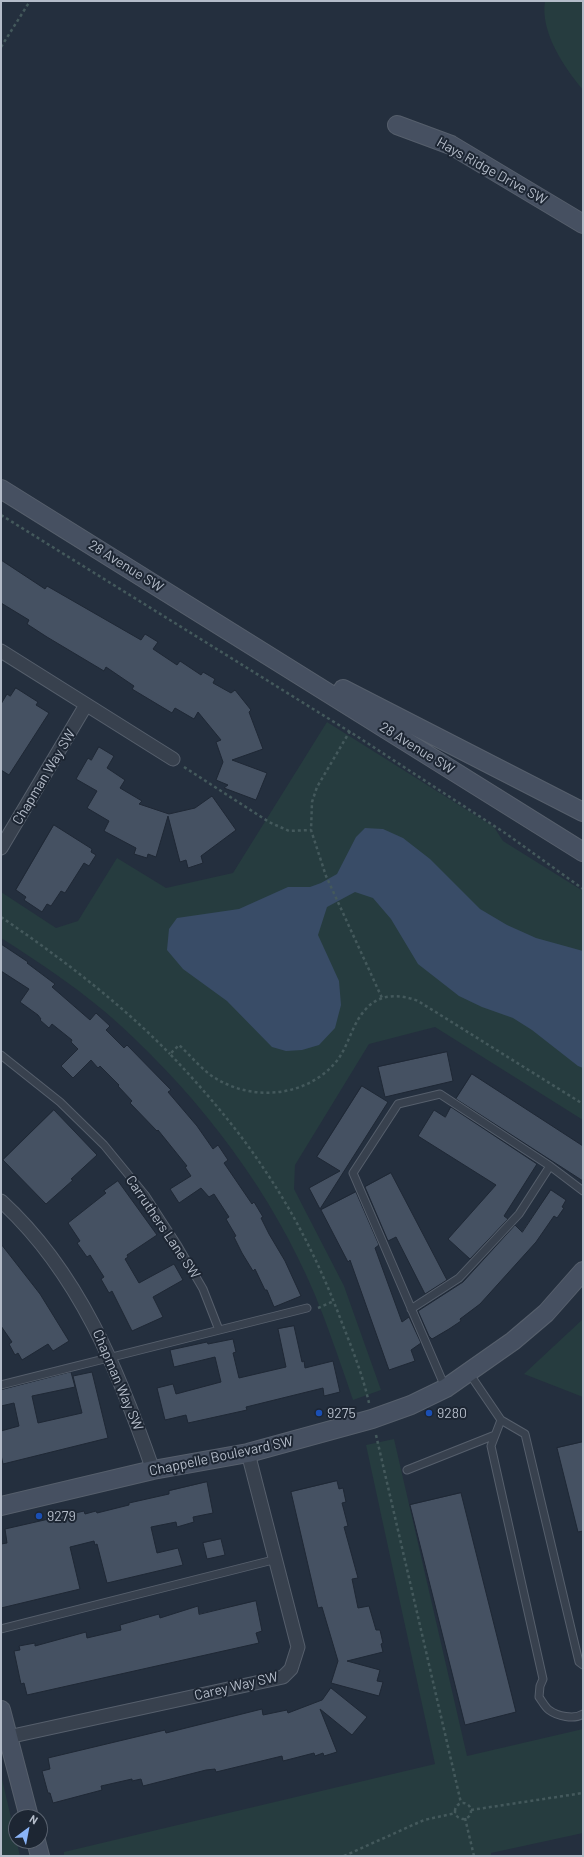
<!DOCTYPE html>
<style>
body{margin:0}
#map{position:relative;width:584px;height:1857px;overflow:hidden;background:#242f3e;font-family:Barlow,sans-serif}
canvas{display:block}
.frame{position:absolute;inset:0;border:2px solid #b4bcc9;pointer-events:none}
.north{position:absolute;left:8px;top:1809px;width:40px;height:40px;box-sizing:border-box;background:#1d2633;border:1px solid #59626f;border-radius:50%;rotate:32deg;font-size:11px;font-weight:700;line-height:16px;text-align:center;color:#b4bcc9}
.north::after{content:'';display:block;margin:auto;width:14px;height:18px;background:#8ab4f8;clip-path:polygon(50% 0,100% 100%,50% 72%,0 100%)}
</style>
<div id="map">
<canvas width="584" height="1857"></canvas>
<div class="frame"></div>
<div class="north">N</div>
</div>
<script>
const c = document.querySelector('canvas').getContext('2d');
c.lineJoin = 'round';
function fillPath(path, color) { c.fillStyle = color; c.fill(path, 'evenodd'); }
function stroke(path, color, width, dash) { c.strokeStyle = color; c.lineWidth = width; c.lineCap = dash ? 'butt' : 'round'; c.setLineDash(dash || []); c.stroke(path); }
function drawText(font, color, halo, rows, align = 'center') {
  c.font = font + ' Barlow,sans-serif'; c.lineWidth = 4; c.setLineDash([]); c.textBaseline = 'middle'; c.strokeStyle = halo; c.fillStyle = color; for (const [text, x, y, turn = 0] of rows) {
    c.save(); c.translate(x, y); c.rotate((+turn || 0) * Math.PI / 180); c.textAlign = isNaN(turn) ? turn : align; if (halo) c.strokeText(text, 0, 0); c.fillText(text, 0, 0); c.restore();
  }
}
const green = new Path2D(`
 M545 1H583V90C564 67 540 32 545 1Z
 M327 722 494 827 503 841 583 891V1120L435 1027 369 1044 295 1165 294 1189 344 1286 381 1390 353 1400C341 1365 329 1329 315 1295 272 1192 202 1100 120 1025 84 992 42 964 1 938V892L56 928 78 921 117 858 166 888 233 873Z
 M583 1319V1397L524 1374Z
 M394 1439 467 1756 583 1729V1833L491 1853V1856H64V1852L435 1764 366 1445Z
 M1 1775 20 1856H1Z`);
const water = new Path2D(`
 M365 828 383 829 403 838 430 859 480 909 507 925 536 938 583 951V1068L578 1066 532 1030 513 1018 482 1007 459 996 418 964 391 919 373 898 355 892 327 907 318 935 339 981 341 1005 335 1028 319 1045 302 1050 286 1051 272 1047 227 1001 183 969 167 950 169 929 177 918 239 909 288 887H310L321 883 337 874 356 837Z`);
const building = new Path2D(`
 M1 560 45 589 47 586 141 640 145 634 158 642 153 649 177 665 180 661 201 675 203 672 215 679 213 683 231 693 235 690 251 710 249 712 263 749 232 760 267 773 256 800 224 788 228 785 216 780 223 762 216 742 221 740 198 712 194 719 175 708 172 713 132 689 134 686 106 667 104 671 47 637 27 624 29 620 1 603Z
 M16 688 38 702 36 705 49 713 9 775 1 770V704L7 694 10 696Z
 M99 747 114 756 107 768 125 780 120 788 142 801 139 804 169 814 195 808 212 796 236 830 201 856 203 863 188 868 186 860 180 862 168 816 156 857 148 854 147 858 134 854 136 848 104 831 109 821 87 808 97 791 76 779 88 758 91 760Z
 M54 825 92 849 91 852 96 855 89 866 84 863 65 893 61 891 51 906 47 904 42 912 24 900 26 897 16 890Z
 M1 944 28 962 27 963 55 984 52 987 90 1020 96 1013 110 1026 106 1030 124 1048 127 1045 171 1090 168 1092 197 1126 213 1149 218 1145 228 1160 224 1163 252 1204 254 1202 263 1217 261 1218 269 1234 285 1261 301 1296 274 1307 267 1290H265L255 1269 253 1271 242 1253 234 1237 236 1236 226 1219 229 1217 214 1194 209 1197 201 1188 179 1203 170 1189 191 1176 185 1167 187 1166 158 1130 157 1131 130 1103 132 1101 118 1086 119 1085 100 1066 98 1068 91 1060 73 1078 61 1066 78 1049 71 1042 72 1040 52 1024 49 1028 40 1020 41 1019 38 1015 20 1002 29 989 1 971Z
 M447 1052 453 1081 385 1097 378 1067Z
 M472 1074 583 1146V1181L456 1099Z
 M362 1086 388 1102 320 1209 309 1188 340 1171 317 1157Z
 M451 1107 537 1164 504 1216 508 1219 470 1259 448 1239 496 1185 418 1136 434 1110 445 1117Z
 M54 1110 97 1155 71 1179 73 1180 46 1204 3 1160Z
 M391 1173 447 1280 425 1294 396 1237 388 1241 365 1187Z
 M118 1181 157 1235 127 1255 128 1257 125 1259 139 1283 174 1264 183 1280 153 1297 163 1317 132 1331 112 1291 109 1293 101 1279 104 1277 90 1255 87 1257 77 1243 80 1241 68 1223 106 1193 104 1191Z
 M551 1190 566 1200 562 1207 564 1208 557 1218 554 1216 536 1242 480 1304 460 1319 461 1321 449 1329 432 1339 429 1336 418 1311 463 1282 515 1225 522 1232Z
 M356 1192 379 1245 375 1248 402 1322 409 1317 421 1343 411 1350 415 1361 389 1370 350 1260 348 1262 321 1210Z
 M1 1244 40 1294 69 1341 53 1351 48 1344 22 1360 18 1353 15 1355 9 1344 12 1342 1 1326Z
 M294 1326 302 1362 304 1361 305 1368 333 1361 340 1392 324 1396 323 1388 246 1407 247 1410 188 1423 186 1415 165 1420 157 1388 173 1384 176 1394 221 1382 215 1357 174 1367 170 1350 207 1342 208 1344 233 1339 236 1352 233 1353 239 1378 286 1367 278 1329Z
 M71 1372 75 1387 32 1396 38 1423 82 1413 73 1376 92 1372 108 1438 3 1464 1 1455V1431L19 1426 14 1403 1 1406V1390Z
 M583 1442V1531L578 1532 557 1448Z
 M337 1481 339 1489 343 1488 346 1502 342 1503 348 1526 344 1527 358 1578 352 1579 358 1608 369 1606 376 1630H380L383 1643 381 1644 383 1652 347 1661 380 1670 377 1681 383 1682 379 1696 331 1683 338 1661 322 1607 318 1608 291 1492Z
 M207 1482 213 1513 193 1517 194 1522 177 1527 176 1522 151 1527 157 1553 178 1548 183 1565 107 1583 97 1544 95 1545 94 1541 70 1547 80 1589 1 1608V1544L7 1543 5 1529 84 1511 85 1514 96 1511 97 1513 129 1505V1503L169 1494V1491Z
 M461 1493 516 1712 465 1725 410 1505Z
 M221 1539 225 1555 207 1559 203 1543Z
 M256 1601 262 1631 256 1633 259 1643 27 1695 24 1683 21 1684 14 1651 20 1650 19 1646 35 1643V1646L86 1632 87 1638 121 1630 120 1625 159 1614 160 1618 198 1606 199 1614Z
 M331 1688 367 1717 352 1735 320 1709 337 1752 324 1756 323 1753 315 1756 314 1753 283 1761 282 1756 216 1772 215 1769 206 1770 143 1786 141 1779 132 1781V1779L101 1786 102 1790 53 1803 50 1793H48L42 1771 50 1769 48 1758 165 1730 166 1733 262 1709 263 1715 287 1710 288 1713 322 1700Z`);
const path = new Path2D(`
 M1 47 30 1
 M1 515 355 735 505 833 583 889
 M350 731 317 787 312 802 311 830 326 876 382 998
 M184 767 269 822 289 831 311 830
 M1 917C61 958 119 1002 170 1054
 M318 1308 334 1301
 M369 1403C363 1376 352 1348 342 1323 322 1269 296 1216 264 1169 237 1128 204 1090 170 1054L179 1045C191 1056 202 1070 215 1078 255 1103 311 1096 339 1058 349 1043 353 1023 365 1010 379 993 400 994 418 1001L583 1104
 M376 1435 461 1803
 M455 1811a8 8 0 1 1 16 0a8 8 0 1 1-16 0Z
 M471 1810 583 1793
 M465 1818 474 1856
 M344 1856 424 1820 456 1813`);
const lane = new Path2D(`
 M1 1055 60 1102 104 1145 145 1195 178 1246 203 1289 219 1330
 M411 1309 459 1278 519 1214 550 1166
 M469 1373 501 1420 525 1434 579 1662 583 1665
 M1 1385 307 1308
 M445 1387 353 1173 398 1104 440 1094 550 1166 583 1191
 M501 1420 491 1446 543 1679 540 1686 539 1697C542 1701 545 1707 549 1710 557 1716 574 1720 583 1714
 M407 1470 495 1435
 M1 1629 277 1559`);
const street = new Path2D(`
 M1 651 173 759
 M1 848 86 705
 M1 1201C79 1272 119 1372 153 1470
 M8 1737 283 1677 291 1669 298 1647 248 1453`);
const secondary = new Path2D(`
 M397 125 451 145 583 224
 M1 489 583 852
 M343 689 583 812
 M1 1506 153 1470 248 1453 372 1419 411 1405 446 1388 513 1341 546 1313 583 1271
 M1 1710 29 1817
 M36 1841 40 1856`);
const markers = [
 [319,1413,4,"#1a4fb4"],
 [429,1413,4,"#1a4fb4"],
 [39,1516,4,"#1a4fb4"]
];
const streetNames = [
 ["Hays Ridge Drive SW",492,171,29],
 ["28 Avenue SW",126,566,32],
 ["28 Avenue SW",417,748,32],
 ["Chapman Way SW",44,777,-59],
 ["Carruthers Lane SW",163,1227,56],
 ["Chapman Way SW",118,1380,67],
 ["Chappelle Boulevard SW",221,1456,-12],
 ["Carey Way SW",236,1686,-13]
];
const poiNames = [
 ["9275",327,1413],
 ["9280",437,1413],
 ["9279",47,1516]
];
fillPath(green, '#263c3f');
fillPath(water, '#394c67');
fillPath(building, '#455162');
stroke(building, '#1f2835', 1);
stroke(lane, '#565f6c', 9);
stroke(street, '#565f6c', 15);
stroke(secondary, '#565f6c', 20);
stroke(path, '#44595c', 2.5, [3, 3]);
stroke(lane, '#38414e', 7);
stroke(street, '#38414e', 13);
stroke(secondary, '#465061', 18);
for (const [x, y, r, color] of markers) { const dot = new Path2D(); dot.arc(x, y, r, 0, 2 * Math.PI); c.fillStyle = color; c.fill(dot); stroke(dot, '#1d2633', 1.5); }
drawText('14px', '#b4bcc9', '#1d2633', streetNames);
drawText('14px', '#b4bcc9', '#1d2633', poiNames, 'left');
</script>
